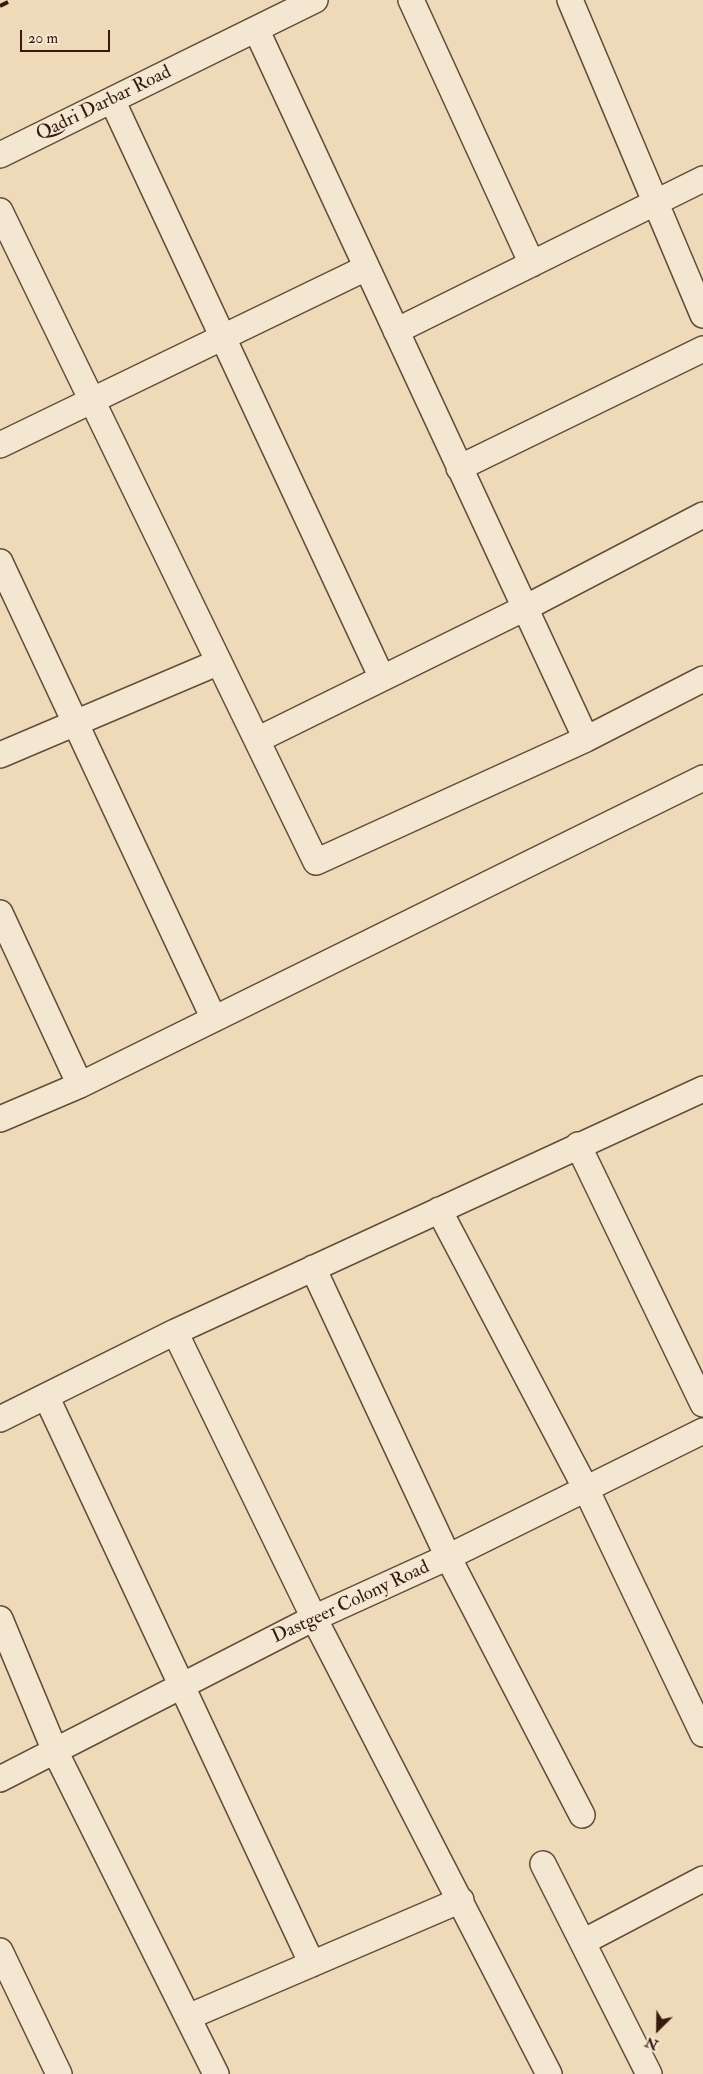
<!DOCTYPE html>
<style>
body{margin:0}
#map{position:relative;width:703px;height:2074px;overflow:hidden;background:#eedab9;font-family:"IM FELL Double Pica",serif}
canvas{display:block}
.north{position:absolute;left:633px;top:2004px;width:50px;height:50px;-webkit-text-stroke:4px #f4e7d2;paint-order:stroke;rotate:203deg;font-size:14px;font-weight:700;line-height:20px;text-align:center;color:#351b0e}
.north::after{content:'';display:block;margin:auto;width:18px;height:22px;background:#351b0e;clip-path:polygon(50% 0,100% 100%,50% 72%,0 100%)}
.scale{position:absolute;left:20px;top:30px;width:90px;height:22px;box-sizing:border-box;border:2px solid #351b0e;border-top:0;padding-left:6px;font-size:15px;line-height:18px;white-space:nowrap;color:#351b0e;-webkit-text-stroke:4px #f4e7d2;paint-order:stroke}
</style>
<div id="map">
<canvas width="703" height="2074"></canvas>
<div class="north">N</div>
<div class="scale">20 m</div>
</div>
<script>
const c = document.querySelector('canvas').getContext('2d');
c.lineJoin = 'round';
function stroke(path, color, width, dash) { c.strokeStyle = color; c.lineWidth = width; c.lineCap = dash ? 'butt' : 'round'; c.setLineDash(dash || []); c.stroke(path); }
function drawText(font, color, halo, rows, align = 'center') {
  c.font = font + ' "IM FELL Double Pica",serif'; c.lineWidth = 4.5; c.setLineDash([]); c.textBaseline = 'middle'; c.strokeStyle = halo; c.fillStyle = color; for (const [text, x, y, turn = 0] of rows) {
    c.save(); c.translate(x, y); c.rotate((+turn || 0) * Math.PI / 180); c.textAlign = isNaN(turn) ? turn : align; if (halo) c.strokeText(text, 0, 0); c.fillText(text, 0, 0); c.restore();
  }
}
const street = new Path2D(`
 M411 0 532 264
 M570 0 703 315
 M256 29 586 739
 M112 100 382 678
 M0 155 315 0
 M0 211 316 862 586 739 703 679
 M396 331 703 179
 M0 445 366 268
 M459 468 703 349
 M0 562 214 1019
 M257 740 525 608 703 515
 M0 755 219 662
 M0 913 80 1085
 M0 1119 80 1085 703 778
 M578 1145 703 1404
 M439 1210 586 1489 703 1734
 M313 1268 448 1557 582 1815
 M175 1332 314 1618 549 2074
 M46 1396 312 1964
 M0 1419 175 1332 703 1089
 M0 1619 55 1751 216 2074
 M0 1779 314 1618 448 1557 703 1431
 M543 1864 649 2074
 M583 1942 703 1879
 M0 1951 59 2074
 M188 2017 461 1900`);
const rail = new Path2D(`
 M0 6 12 0`);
const streetNames = [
 ["Qadri Darbar Road",104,104,-26],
 ["Dastgeer Colony Road",351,1603,-25]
];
stroke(street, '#634b39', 28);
stroke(street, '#f4e7d2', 25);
stroke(rail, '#351b0e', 4, [9, 9]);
drawText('19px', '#351b0e', '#f4e7d2', streetNames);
</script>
